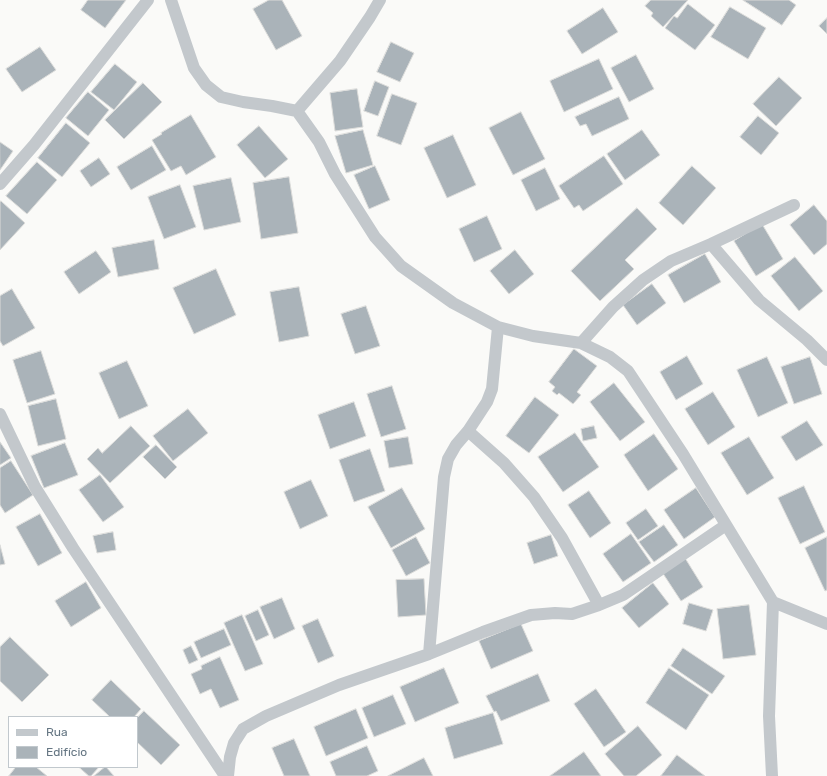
<!DOCTYPE html>
<meta charset="utf-8">
<style>
body{margin:0}
#map{position:relative;width:827px;height:776px;overflow:hidden;background:#fafaf8;font-family:Rubik,sans-serif}
canvas{display:block}
.legend{position:absolute;left:8px;top:716px;width:130px;height:52px;box-sizing:border-box;background:#fff;border:1px solid #c1c8cd;margin:0;padding:5px 7px;list-style:none;font-size:12px;color:#657683}
.legend li{display:flex;align-items:center;gap:8px;height:20px}
.legend b{width:20px;border:1px solid #c1c8cd}
</style>
<div id="map">
<canvas width="827" height="776"></canvas>
<ul class="legend">
<li><b style="height:5px;background:#c3c8cc"></b>Rua</li>
<li><b style="height:11px;background:#aab3b9"></b>Edifício</li>
</ul>
</div>
<script>
const c = document.querySelector('canvas').getContext('2d');
c.lineJoin = 'round';
function fillPath(path, color) { c.fillStyle = color; c.fill(path, 'evenodd'); }
function stroke(path, color, width, dash) { c.strokeStyle = color; c.lineWidth = width; c.lineCap = dash ? 'butt' : 'round'; c.setLineDash(dash || []); c.stroke(path); }
const building = new Path2D(`
 M88 0H126L105 28 81 10Z
 M269 0H282L302 36 276 50 253 9Z
 M651 0H688L663 27 651 16 653 13 645 6Z
 M743 0H789L796 5 782 25Z
 M688 4 715 25 695 50 665 28 674 16 677 18Z
 M730 7 766 28 748 59 711 37Z
 M603 8 618 32 582 54 567 31Z
 M827 18V34L819 26Z
 M391 42 414 53 400 82 377 72Z
 M40 47 56 70 22 92 6 69Z
 M636 55 654 89 629 102 611 68Z
 M599 59 613 89 564 112 550 81Z
 M115 64 137 82 114 110 91 92Z
 M779 77 802 98 776 126 753 104Z
 M375 81 389 87 378 116 364 111Z
 M143 83 162 102 124 139 105 120Z
 M357 89 363 127 335 131 330 93Z
 M88 92 109 110 88 136 66 118Z
 M392 94 417 103 401 145 377 136Z
 M619 97 629 119 592 136 586 124 580 126 575 117Z
 M521 112 545 159 513 175 489 128Z
 M191 115 216 157 186 175 181 166 171 171 152 140 162 134 161 133Z
 M758 116 779 133 761 155 740 137Z
 M66 123 90 143 62 177 38 158Z
 M259 126 288 159 265 178 237 145Z
 M363 130 373 165 346 173 335 136Z
 M642 130 660 155 625 180 607 154Z
 M453 135 476 185 447 198 424 148Z
 M0 142 13 151 0 170Z
 M152 146 166 170 131 190 117 167Z
 M604 156 623 184 583 211 579 205 574 208 559 186Z
 M99 158 110 174 91 187 80 171Z
 M37 162 57 180 27 214 6 196Z
 M375 166 390 200 369 209 354 175Z
 M692 166 716 188 683 225 659 203Z
 M545 168 560 199 536 211 521 180Z
 M289 177 298 233 261 239 253 183Z
 M231 178 241 222 204 230 193 186Z
 M180 185 196 227 164 239 148 197Z
 M1 201 25 223 0 250V202Z
 M814 205 827 221V244L814 255 790 225Z
 M637 208 657 229 625 260 634 269 600 301 571 271Z
 M487 216 502 249 474 262 459 229Z
 M762 224 783 259 756 276 734 241Z
 M154 240 159 269 118 277 112 248Z
 M515 250 534 274 509 294 490 271Z
 M96 251 111 272 79 294 64 272Z
 M705 254 721 282 684 303 668 275Z
 M795 257 823 291 799 311 771 276Z
 M216 269 236 315 194 334 173 288Z
 M652 284 666 303 637 325 623 305Z
 M299 287 309 336 279 342 270 292Z
 M12 289 35 328 3 346 0 341V296Z
 M366 306 380 346 355 354 341 314Z
 M574 349 597 366 577 392 581 395 573 404 559 393 557 395 552 391 555 387 549 382Z
 M41 351 55 394 27 403 13 360Z
 M687 356 703 384 676 400 660 372Z
 M767 357 788 403 758 417 737 370Z
 M810 357 822 394 794 404 781 367Z
 M127 361 148 406 119 419 99 373Z
 M614 383 645 422 620 441 590 402Z
 M392 386 406 429 381 437 367 394Z
 M713 392 735 427 708 445 685 409Z
 M535 397 559 415 529 453 506 436Z
 M56 399 66 439 38 446 28 406Z
 M354 402 366 436 330 449 318 415Z
 M188 409 208 433 173 461 153 436Z
 M807 421 823 445 796 461 781 437Z
 M131 426 150 446 110 483 87 459 98 448 102 453Z
 M594 426 597 438 583 441 581 429Z
 M575 433 599 467 563 492 538 457Z
 M654 434 678 469 648 491 624 455Z
 M408 437 413 464 389 468 384 441Z
 M749 437 774 478 747 495 721 453Z
 M0 442 11 458 0 465Z
 M65 443 78 475 44 488 31 456Z
 M156 445 177 467 165 479 143 457Z
 M370 449 385 491 354 502 339 460Z
 M11 461 33 495 5 513 0 505V468Z
 M100 475 124 507 103 522 79 490Z
 M311 480 328 516 300 529 284 492Z
 M804 486 825 532 800 544 778 498Z
 M402 488 425 529 391 548 368 507Z
 M696 488 715 517 684 539 664 510Z
 M589 491 611 523 590 538 568 505Z
 M646 509 658 526 638 540 626 523Z
 M40 514 62 553 38 566 16 527Z
 M664 525 678 545 654 562 639 542Z
 M113 532 116 550 97 553 93 536Z
 M631 534 651 563 623 582 603 554Z
 M551 535 558 556 534 564 527 543Z
 M416 537 430 563 406 576 392 550Z
 M827 537V590L825 591 805 548Z
 M0 545 5 564 0 565Z
 M685 558 703 587 681 601 662 572Z
 M424 579 426 615 398 617 396 580Z
 M86 582 101 608 71 627 55 601Z
 M653 583 669 604 639 628 622 608Z
 M282 598 295 629 274 639 260 607Z
 M689 603 713 610 706 631 683 624Z
 M749 605 756 655 723 659 717 609Z
 M258 610 269 635 256 641 245 616Z
 M242 615 263 664 245 671 224 623Z
 M318 619 334 656 318 663 302 626Z
 M521 624 533 651 491 669 479 641Z
 M224 629 231 645 201 658 194 642Z
 M10 637 49 675 22 702 0 681V647Z
 M191 646 198 660 189 664 183 650Z
 M683 648 725 676 712 694 671 666Z
 M220 657 239 700 220 708 211 689 200 694 191 674 202 669 201 666Z
 M444 668 459 703 415 722 400 687Z
 M669 668 709 695 686 730 646 703Z
 M538 674 550 701 501 721 496 711 494 712 486 696Z
 M111 680 141 709 134 717H110L92 700Z
 M596 689 626 732 604 747 574 704Z
 M393 695 406 724 374 737 362 708Z
 M356 709 368 738 326 756 314 727Z
 M144 711 180 745 161 765 137 742V718Z
 M493 713 503 744 454 759 445 728Z
 M638 726 662 755 636 776H624L605 754Z
 M294 739 310 776H284L272 748Z
 M367 746 378 771 367 776H336L330 762Z
 M584 752 601 776H550Z
 M677 755 705 776H661Z
 M424 758 433 776H388Z
 M16 767H36L47 776H9Z
 M79 767H99L91 776H89Z
 M105 767H106L114 776H94Z`);
const street = new Path2D(`
 M171 0 194 68 206 85 221 97 243 102 272 106 297 111 319 142 335 174 375 237 401 266 453 303 498 327 533 336 581 343 610 357 628 371 683 454 773 602 827 624
 M297 111 340 61 370 17 380 0
 M0 184 34 145 148 0
 M711 244 759 300 807 340 827 360
 M581 343 613 307 643 280 671 261 711 244 794 205
 M0 414 35 487 73 548 225 776
 M468 431 504 463 534 497 562 538 599 605
 M429 654 444 477 448 459 456 445 468 431 487 402 492 389 498 327
 M228 776 230 757 234 743 243 729 266 716 339 685 429 654 483 632 531 615 555 613 572 614 599 605 623 595 726 525
 M772 776 769 716 773 602`);
fillPath(building, '#aab3b9');
stroke(building, '#dcdcda', 1);
stroke(street, '#c3c8cc', 12);
</script>
